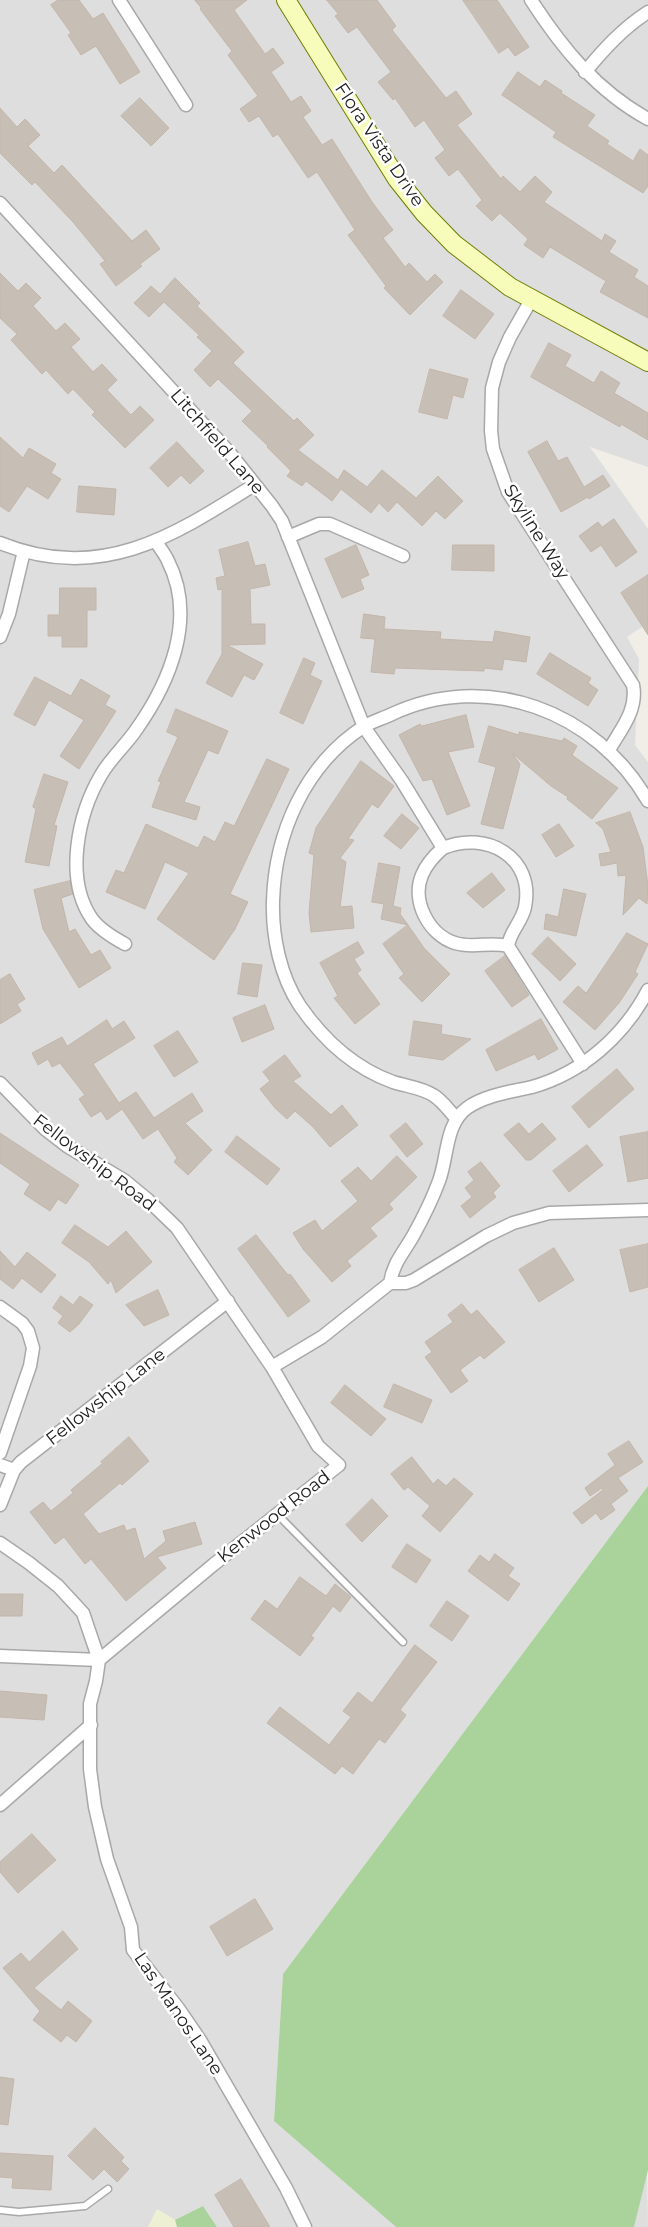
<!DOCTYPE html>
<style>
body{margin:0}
canvas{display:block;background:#f1eee7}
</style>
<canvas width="648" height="2227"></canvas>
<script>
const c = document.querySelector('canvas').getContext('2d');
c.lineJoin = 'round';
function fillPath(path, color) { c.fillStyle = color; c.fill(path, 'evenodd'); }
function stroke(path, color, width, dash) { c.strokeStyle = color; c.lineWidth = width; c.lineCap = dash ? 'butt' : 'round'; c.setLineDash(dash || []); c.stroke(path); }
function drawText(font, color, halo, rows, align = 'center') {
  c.font = font + ' Montserrat,sans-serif'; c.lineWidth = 5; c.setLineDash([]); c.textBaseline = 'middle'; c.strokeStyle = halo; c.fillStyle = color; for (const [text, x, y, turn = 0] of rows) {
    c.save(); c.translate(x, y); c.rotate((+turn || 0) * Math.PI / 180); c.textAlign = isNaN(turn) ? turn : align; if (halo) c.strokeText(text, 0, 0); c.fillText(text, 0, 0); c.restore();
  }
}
const residential = new Path2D(`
 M0 0H648V467L590 447 648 529V623L627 637 639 659 635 745 648 762V1486L283 1974 274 2121 396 2227H217L203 2206 175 2220 157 2209 148 2227H0Z
 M647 2170 648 2227H634Z`);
const farmland = new Path2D(`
 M157 2209 175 2220 177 2227H148Z`);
const forest = new Path2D(`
 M648 1486V2170L634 2227H396L274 2121 283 1974Z
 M203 2206 217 2227H177L175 2220Z`);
const building = new Path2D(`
 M58 0H79L93 19 103 13 140 72 120 84 96 46 81 55 68 35 71 33 51 5Z
 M195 0H247L234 10 265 54 273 48 284 63 271 72 291 102 301 96 311 111 303 117 322 145 332 139 372 202 393 230 383 238 405 267 409 263 427 282 435 274 443 282 410 315 384 288 386 286 348 235 355 230 317 172 308 178 278 134 273 137 259 116 249 122 240 109 258 96 228 55 232 51 200 9 201 8Z
 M327 0H377L396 26 392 30 446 98 456 91 472 114 457 125 501 179 503 176 520 192 535 176 552 192 544 202 602 241 605 234 616 241 609 252 638 270 634 277 648 286V318L600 292 606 281 550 247 543 258 524 245 528 239 500 213 492 221 476 206 482 200 458 169 449 176 435 158 445 150 424 120 415 127 395 98 393 100 378 82 391 72 357 27 348 33 335 16 338 14Z
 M463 0H497L529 47 515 56 508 47 499 53Z
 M518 72 540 87 545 80 562 91 561 93 595 115 587 126 609 141 607 144 633 161 640 149 648 155V186L643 193 553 137 556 132 502 95Z
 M140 98 169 128 151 146 121 116Z
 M0 108 17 127 25 119 40 135 28 146 54 173 62 165 132 241 146 230 160 249 140 264 142 266 116 286 100 264 105 261 73 222 35 182 32 185 0 153Z
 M0 273 18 291 26 283 41 298 33 306 56 331 65 323 80 339 71 347 93 372 102 364 117 380 107 390 131 415 140 406 154 420 125 448 92 415 95 412 73 389 68 394 46 370 42 374 11 340 17 334 0 318Z
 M175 278 200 303 197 306 244 352 233 363 294 421 297 418 314 435 298 450 338 480 344 470 367 487 382 470 416 498 438 476 463 501 445 519 436 511 422 526 397 502 388 512 379 503 371 513 341 489 332 501 306 481 302 486 287 476 291 471 267 447 268 446 242 421 252 411 218 379 210 387 194 370 212 351 197 337 199 335 164 302 149 317 134 303 151 286 160 294Z
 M461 290 494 314 475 339 443 316Z
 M549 343 571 355 565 366 594 383 601 371 620 383 614 393 648 413V440L621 424 620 427 531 377Z
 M430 369 468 379 463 398 453 395 447 419 419 412Z
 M0 437 23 458 29 448 56 464 51 473 61 479 48 499 27 486 9 512 0 506Z
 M547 441 558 461 567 457 584 487 603 475 610 486 589 499 588 497 561 512 528 452Z
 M177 442 204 471 190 484 181 475 168 487 150 468Z
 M79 486 116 489 114 515 77 512Z
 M614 519 637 552 616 567 601 545 591 552 579 536 598 522 602 527Z
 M248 542 255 566 265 564 270 585 250 589 251 624H265V644L227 645 263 664 254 680 244 675 232 697 206 683 222 654V589L218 590 216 578 225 576 219 550Z
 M356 545 369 575 360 579 364 589 342 598 325 559Z
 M453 545H494V571L452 570Z
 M648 575V635L621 593Z
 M60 588H96V610H87V647H62V636H48V615H59Z
 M364 614 385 617 384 629 441 632 440 639 493 642 495 631 530 637 526 662 504 659 502 670 484 668V671L395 668 394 674 371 672 375 639 361 638Z
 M550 653 591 678 588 683 598 690 588 706 537 674Z
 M304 658 315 663 310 675 322 681 303 724 280 713Z
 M35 677 71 696 81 679 110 696 105 705 116 711 79 769 60 756 84 720 49 700 35 726 14 715Z
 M176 709 228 731 218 754 208 750 184 802 200 807 196 820 152 807 161 782 158 781 178 737 167 732Z
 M466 715 474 747 448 752 470 806 447 815 432 779 423 781 399 735 420 724 421 726Z
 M489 726 519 735V732L562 741 564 738 577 746 572 755 618 788 592 819 567 799 568 797 551 786 512 753 520 764 503 829 481 824 496 767 479 762Z
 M267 759 289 769 230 894 248 902 235 929 214 960 157 919 189 873 165 862 145 909 106 892 116 870 124 873 146 824 198 848 204 836 215 842 225 822 234 826Z
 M361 761 394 786 378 808 372 804 348 839 354 840 340 858 346 862 340 907 352 906 354 928 311 932 309 913 314 855 309 853 316 828Z
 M44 774 68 782 54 825 57 826 49 866 25 862 36 809 33 807Z
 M630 812 643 847 648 886 647 904 639 898 623 915 626 875 618 876 617 863 601 866 599 854 611 852 603 829 596 823Z
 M402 814 419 828 401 849 384 836Z
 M559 824 574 846 556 857 542 835Z
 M379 863 400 867 393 906 401 908 400 914 408 925 381 919 384 904 372 902Z
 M492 873 505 890 483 908 467 893Z
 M70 881 73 894 61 898 69 932 75 929 91 955 100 950 111 968 79 988 43 929 34 890Z
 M564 889 586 894 576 936 544 929 546 914 558 917Z
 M408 925 424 948 450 974 422 1002 399 978 404 974 383 944Z
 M627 933 648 944 635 972 638 974 619 1003 595 1030 563 1002 578 986 586 993Z
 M548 937 576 964 560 981 532 954Z
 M358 942 364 953 354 959 361 970 357 973 380 1004 355 1024 334 998 338 996 320 963Z
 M505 956 529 995 512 1007 485 971Z
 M243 963 262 965 257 997 238 994Z
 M10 974 25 999 17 1004 21 1011 0 1024V980Z
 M265 1005 274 1029 242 1042 233 1018Z
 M541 1019 558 1049 538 1060 535 1054 496 1071 486 1050Z
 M107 1020 112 1029 124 1021 135 1038 93 1064 119 1103 136 1092 154 1118 192 1093 203 1111 185 1123 212 1150 188 1175 174 1162 177 1158 158 1129 143 1139 122 1109 107 1120 101 1111 91 1117 79 1099 85 1095 60 1063 52 1067 48 1059 38 1065 32 1053 62 1037 67 1046Z
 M414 1021 442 1025 441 1034 471 1039 443 1060 409 1055Z
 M178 1031 198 1062 174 1077 154 1046Z
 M285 1055 301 1076 293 1081 331 1115 342 1105 358 1125 330 1147 313 1127 295 1111 287 1119 275 1108 260 1089 270 1081 263 1072Z
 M617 1069 634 1089 589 1128 572 1107Z
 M406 1123 423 1144 407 1157 390 1136Z
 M519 1123 529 1134 542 1123 556 1139 531 1160H526L504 1135Z
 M648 1132V1178L628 1182 620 1137Z
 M0 1133 79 1185 66 1204 58 1199 50 1211 24 1194 30 1184 0 1163Z
 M237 1136 280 1169 267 1185 225 1152Z
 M587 1145 603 1165 569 1192 553 1171Z
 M397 1156 417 1177 389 1204 393 1209 370 1228 377 1236 347 1261 351 1266 332 1282 303 1249 293 1233 315 1220 322 1231 358 1201 341 1181 358 1167 371 1181Z
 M481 1162 500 1186 493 1193 496 1197 470 1218 461 1206 472 1197 465 1188 474 1180 468 1172Z
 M75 1225 108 1247 126 1231 152 1262 116 1293 111 1280 108 1284 89 1262 62 1243Z
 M256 1235 288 1275 290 1274 310 1301 288 1317 238 1249Z
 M648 1244V1287L630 1292 620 1250Z
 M554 1248 574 1280 539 1302 519 1270Z
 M0 1251 15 1267 27 1252 56 1275 41 1293 22 1278 13 1289 0 1279Z
 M158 1290 169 1315 144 1326 126 1305Z
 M61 1296 73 1305 80 1296 93 1305 79 1324 70 1332 58 1323 63 1316 53 1308Z
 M462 1304 471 1315 477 1310 505 1342 484 1359 480 1355 460 1370 468 1381 451 1393 425 1357 432 1352 425 1342 453 1322 448 1315Z
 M394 1384 432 1400 422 1423 384 1407Z
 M345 1385 386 1419 371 1436 331 1403Z
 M129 1437 149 1461 122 1485 120 1483 83 1514 99 1534 124 1525 126 1531 135 1528 144 1559 166 1541 163 1531 195 1522 202 1544 157 1557 166 1568 126 1601 91 1559 85 1564 64 1537 55 1544 30 1512 43 1502 51 1511 73 1493 71 1490 103 1463 101 1462Z
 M629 1441 643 1462 618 1478 628 1491 611 1504 615 1510 601 1520 596 1513 582 1524 573 1513 603 1490 602 1488 590 1496 585 1488 615 1465 608 1454Z
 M412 1457 433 1484 438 1479 446 1486 454 1478 473 1494 440 1532 422 1516 430 1506 408 1487 404 1490 391 1474Z
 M372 1499 388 1516 362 1542 346 1525Z
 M407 1544 431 1560 416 1583 392 1567Z
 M495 1554 514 1568 508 1576 520 1584 508 1601 468 1571 480 1555 489 1562Z
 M300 1577 326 1596 335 1584 351 1597 340 1612 333 1606 311 1636 314 1638 300 1656 251 1619 265 1600 277 1609Z
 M0 1594H23L22 1616H0Z
 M447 1601 469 1616 452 1641 430 1626Z
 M415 1645 437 1662 400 1710 406 1715 385 1743 379 1739 353 1774 342 1766 335 1774 267 1723 280 1707 329 1745 351 1717 343 1711 358 1692 372 1703Z
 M0 1691 47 1695 44 1720 0 1717Z
 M32 1834 56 1860 18 1893 0 1872V1862Z
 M255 1899 273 1929 227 1956 210 1927Z
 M63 1931 78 1949 34 1988 61 2010 68 2001 92 2021 76 2042 67 2035 61 2042 33 2020 40 2011 3 1968 21 1953 29 1962Z
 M0 2077 14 2079 8 2125 0 2124Z
 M95 2128 124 2157 121 2161 129 2169 117 2182 104 2169 93 2180 68 2156Z
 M0 2153 53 2156 51 2190 12 2188 13 2178 0 2177Z
 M241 2179 270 2227H234L215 2195Z`);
const lane = new Path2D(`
 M277 1514 403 1642
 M0 2210 19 2212 85 2206 108 2189`);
const street = new Path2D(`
 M119 0 186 105
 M531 0C562 48 597 91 648 119
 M585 72C604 49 623 28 648 12
 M0 203 229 452 272 506 282 521 364 727 402 781 443 848C486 830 535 857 525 907 522 922 510 931 508 946L583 1064
 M531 300 510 337 499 362 492 388 491 431 493 449 508 492 633 685C638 710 621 729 609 750
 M288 537 319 524H330L403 556
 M0 543C100 583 172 537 254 485
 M0 637 9 614 24 551
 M443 848C435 855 426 865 422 875 411 901 429 935 455 943 473 949 490 941 508 946
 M125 944C114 938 100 930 92 919 64 879 78 814 101 775 110 759 125 746 136 730 170 682 197 618 168 561 165 554 160 548 156 542
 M0 1083 45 1129 67 1146 125 1181 148 1200 177 1228 272 1367 318 1446 339 1465 213 1565 99 1660 0 1656
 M457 1119C449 1111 443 1101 433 1095 422 1088 406 1086 393 1082 354 1068 323 1039 300 1006 280 976 272 936 273 901 275 833 305 765 363 727 371 722 381 719 390 715 486 669 596 711 648 801
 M390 1283C393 1263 404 1252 413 1236 423 1218 432 1200 439 1181 448 1157 445 1124 467 1108 485 1095 511 1092 532 1087 582 1073 624 1036 648 990
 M0 1307 22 1323 28 1331 33 1348 30 1366 0 1453
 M272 1367 322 1337 390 1283H406L414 1280 486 1236 513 1223 549 1213 648 1210
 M0 1465 14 1470
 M0 1505 14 1470 21 1462 228 1301
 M0 1543 29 1563 58 1586 83 1613 99 1660 96 1681 90 1704V1769L95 1807 107 1859 131 1927 133 1950 178 2008 200 2040 286 2188 305 2227
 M0 1805 91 1725`);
const secondary = new Path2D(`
 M286 0 397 179 424 213 454 244 510 287 648 362`);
const streetNames = [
 ["Flora Vista Drive",379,145,56],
 ["Litchfield Lane",217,442,49],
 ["Skyline Way",536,532,58],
 ["Fellowship Road",94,1163,37],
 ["Fellowship Lane",106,1397,-38],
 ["Kenwood Road",274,1517,-38],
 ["Las Manos Lane",178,2014,56]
];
fillPath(residential, '#dfdede');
fillPath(farmland, '#edf0d3');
fillPath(forest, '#aad29b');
fillPath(building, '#c7beb6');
stroke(building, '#c4b6a9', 1);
stroke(lane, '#a8a8a8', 9);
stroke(street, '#a8a8a8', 15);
stroke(secondary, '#6d7e01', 20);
stroke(lane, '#fff', 6);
stroke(street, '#fff', 12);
stroke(secondary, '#f7fcbb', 18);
drawText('18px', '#212121', '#fff', streetNames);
</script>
